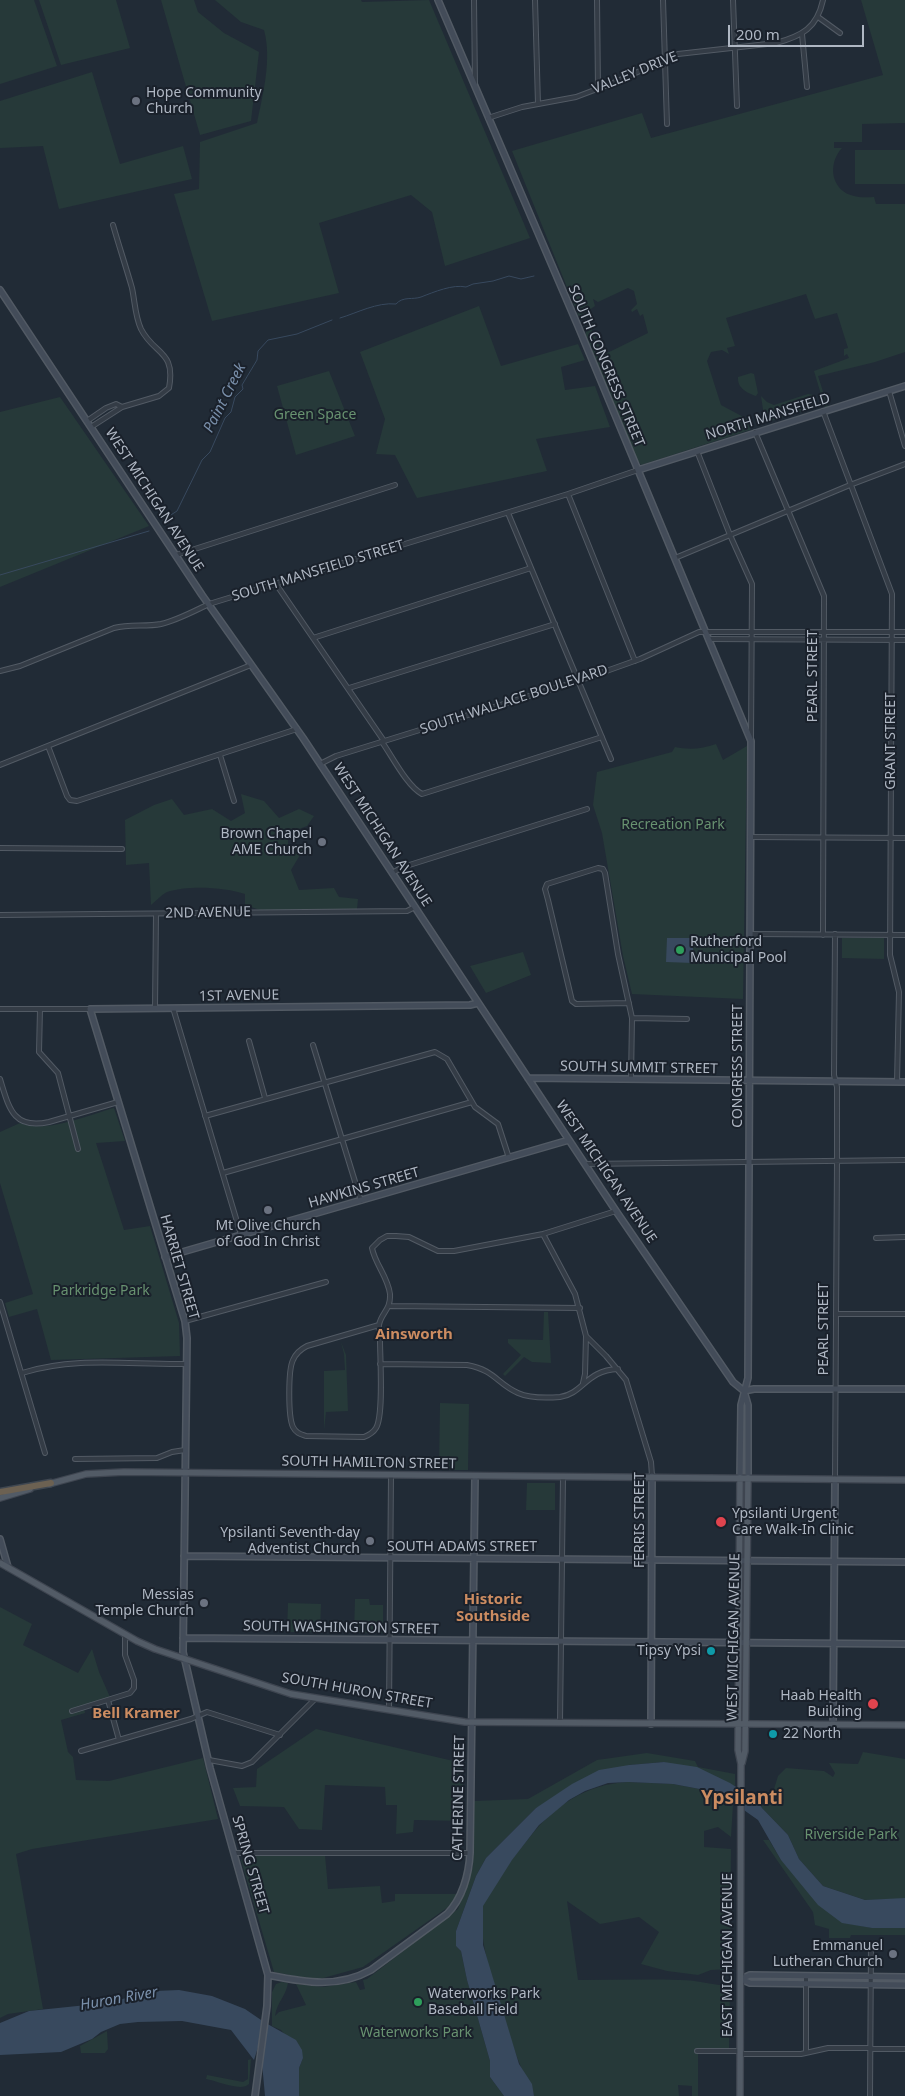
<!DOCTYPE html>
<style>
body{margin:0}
#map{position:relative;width:905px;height:2096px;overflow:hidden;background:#212b36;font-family:"Noto Sans",sans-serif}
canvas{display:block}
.scale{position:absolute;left:728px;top:25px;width:136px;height:22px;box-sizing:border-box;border:2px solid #afb7c3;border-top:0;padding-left:6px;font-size:15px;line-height:18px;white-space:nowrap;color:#afb7c3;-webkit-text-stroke:4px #1a212b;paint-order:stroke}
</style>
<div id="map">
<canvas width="905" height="2096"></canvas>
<div class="scale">200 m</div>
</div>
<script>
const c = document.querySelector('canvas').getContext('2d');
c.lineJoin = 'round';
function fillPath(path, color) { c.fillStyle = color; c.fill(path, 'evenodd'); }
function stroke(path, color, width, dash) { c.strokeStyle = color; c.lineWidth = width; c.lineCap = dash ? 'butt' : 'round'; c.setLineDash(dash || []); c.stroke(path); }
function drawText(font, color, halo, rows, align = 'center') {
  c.font = font + ' "Noto Sans",sans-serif'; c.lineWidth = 4; c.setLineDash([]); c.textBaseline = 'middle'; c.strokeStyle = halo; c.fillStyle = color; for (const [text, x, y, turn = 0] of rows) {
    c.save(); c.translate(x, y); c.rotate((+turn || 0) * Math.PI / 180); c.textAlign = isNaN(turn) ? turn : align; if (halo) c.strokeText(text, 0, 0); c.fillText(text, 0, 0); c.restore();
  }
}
const green = new Path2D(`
 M0 0H34L57 66 0 84Z
 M39 0H116L130 48 61 65Z
 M161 0H194L198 12 224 33 259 52 251 121 200 135Z
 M215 0H361L362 2 429 0 530 238 445 266 432 212 411 195 319 223 339 293 212 321 174 194 199 189 200 142 257 123C263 94 272 59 264 30L241 22Z
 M861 0H905V123L862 124V142H834V148H842C827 164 831 191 854 196 860 198 868 197 874 197L876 204H905V352L875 362 818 376 828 407 825 408 814 371 849 358 847 354 844 356V349L848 348 837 313 815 319 806 294 726 318 735 346 727 348 729 354 722 350 711 352 707 361 721 405 749 420 751 426 750 430 641 465 635 457 585 336 587 327 591 328 603 355 648 333 643 314 640 316 637 309 632 312 631 310 637 304 634 291 628 288 598 302 593 299 595 306 579 317 512 151 642 113 651 138 883 75Z
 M92 72 120 164 183 146 192 179 59 209 43 146 0 148V101Z
 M855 150H905V184H855Z
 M479 306 501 366 578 344 585 360 561 367 565 390 595 386 610 427 536 439 547 471 417 498 395 455 376 454 385 419 360 352Z
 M329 371 355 436 296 455 277 386Z
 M751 373 754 374 758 393 756 396C747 393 737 388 738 377Z
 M808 394 814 395 818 406 765 423 761 396 767 402 774 405Z
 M60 397 149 526 0 587V412Z
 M716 744 723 760 747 746 743 999 632 994 623 956 602 833 593 805 597 772 672 752 675 747C689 750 702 749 716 744Z
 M241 794 264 801 279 818 299 809 314 816 307 826 288 833V844L303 850 291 870 299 890 334 888 339 897 358 899 357 909 260 910 245 905V894C226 887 186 885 167 892 161 895 156 901 151 905L149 863 126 865 125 820 154 805 172 799 184 815 212 809 231 821 245 813Z
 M842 938H884V959L842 958Z
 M523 952 531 975 486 993 470 966Z
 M114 1108 125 1141 96 1143 124 1230 150 1226 179 1323 180 1356 51 1360 37 1309 9 1317 5 1303 33 1294 0 1183V1132L20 1123C45 1134 88 1115 114 1108Z
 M544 1312H548L551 1363 532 1362 524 1357 505 1376 503 1374 521 1355 508 1343V1339L543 1340Z
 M341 1342 346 1355 348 1411 326 1412 324 1430V1371L345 1370 344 1354Z
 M440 1403 469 1404 468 1470H439Z
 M527 1483H555V1510H526Z
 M355 1599H369L370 1605H383V1633H354Z
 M288 1603 321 1604 320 1632H287Z
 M0 1607 32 1624 23 1645 78 1673 92 1649 99 1672 110 1697 84 1706 85 1713 61 1720 68 1752 73 1757 76 1780 109 1781 203 1758 218 1819 32 1849 16 1854 43 2009 8 2014 0 2018Z
 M316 1729 462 1763 464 1821 414 1820 413 1832 396 1834 397 1805H386L385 1787 325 1785 322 1830 299 1829 284 1807 240 1806 233 1788 256 1787 257 1769Z
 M863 1752 905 1759V1898L901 1899 865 1900 823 1886 799 1859 788 1835 762 1808 752 1792 764 1801H784L774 1789 778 1776 786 1768 824 1771 833 1777 835 1773 829 1763 858 1764Z
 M647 1753 695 1761 698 1767 735 1774V1786L664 1762 629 1765 536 1808 486 1858 476 1876 456 1931V1946L461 1951 467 1980 490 2061V2077L504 2096H299V2068L303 2058 281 2030 272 2026V1992L276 1984 282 1982 288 1983C286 1996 277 2002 275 2016L279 2012 306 2005 296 1984 323 1987 356 1982 360 1990 365 1989 363 1980 367 1979 458 1909 473 1866 474 1801 528 1799 597 1760Z
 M628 1782 673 1784 705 1790 733 1804 731 1837 718 1827 704 1831V1847L731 1849 730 1969 711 1970 698 1975 667 1971 641 1964 659 1932 639 1917 600 1924 567 1901 578 1980C612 1980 646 1979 680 1980 697 1980 713 1985 730 1986L729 2049H698V2096H692V2086L678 2085 679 2096H534C531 2083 523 2074 519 2062 506 2025 476 1943 482 1907 485 1894 519 1850 529 1838 554 1805 587 1784 628 1782Z
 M763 1840H769L781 1860 842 1922 872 1928H905V1935H851L850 1938H829V1929L815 1925 813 1912Z
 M246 1855H325L328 1889 380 1886 382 1903 395 1901V1894H457L451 1905 363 1967 316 1980 274 1972 241 1860Z
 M107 2031 108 2049 105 2053H81L80 2046Z
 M251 2059 249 2084C241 2092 218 2081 206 2079L207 2075 243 2082 248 2079V2060Z`);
const water = new Path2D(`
 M667 938H693V963L666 962Z
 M664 1762 697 1767 730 1783 747 1794 752 1792 762 1808 788 1835 799 1859 823 1886 865 1900 905 1898V1928H872L842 1923 818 1905 781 1860 758 1820 741 1808 705 1790 673 1784 628 1782 608 1783 585 1791 569 1800 539 1825 512 1860 483 1906V1945L519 2064 532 2084 534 2096H504L490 2077V2061L467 1980 461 1951 456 1946V1931L476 1876 486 1858 536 1808 572 1784 599 1770 629 1765Z
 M179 1990 212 1996 245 2009 264 2022 296 2040 302 2050 303 2058 299 2068V2096H265L260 2041 254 2060 231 2030 182 2021 138 2022 120 2024 101 2032 92 2039 61 2052 0 2055V2023L29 2011 106 2003 155 1991Z`);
const stream = new Path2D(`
 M340 318C357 313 377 302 396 304 403 296 413 300 421 297 434 292 453 284 466 287L473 284 493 281 509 276 521 279 534 276
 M163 520 177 511 202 460 210 452 225 418 231 412 235 397 243 389 242 385 257 360 258 351 268 340 297 334 332 320
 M0 575 149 531`);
const street = new Path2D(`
 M474 0 475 85
 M535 0 538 104
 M597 0 598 88
 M663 0 667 124
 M733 0 737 106
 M818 17 840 33
 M802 34 807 87
 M488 118 522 107 576 97 613 83 678 54 776 43C802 36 817 28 823 0
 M889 391 905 446
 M823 411 892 594 890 955 899 992 897 1082
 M87 421 106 408 116 404 122 407
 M91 427 122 407 159 396 169 388C176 350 154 355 141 329 135 316 135 302 132 288 126 267 119 246 113 225
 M755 432 824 596 823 935
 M697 451 730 535 752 584 751 740
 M568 494 635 661
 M508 513 611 759
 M176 555 395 485
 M675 558 850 485 905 464
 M276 584 384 741
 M313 638 531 568
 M709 639 905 640
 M0 671 20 666 114 628C130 624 146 627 161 624 178 620 194 611 209 604L568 494 638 470
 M349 688 555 624
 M382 742C392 756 407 786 422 794L602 737
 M48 746 67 796 70 800 77 801 297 729
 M220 755 234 801
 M320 764 336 756 584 679 640 659 699 632H905
 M0 765 251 665
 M750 837 905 838
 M0 848 122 849
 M392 873 403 867 587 809
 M0 915 407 911 415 907
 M750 934 905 935
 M629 1003 576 1004 572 1001 548 900 545 889 547 884 598 868 603 869 605 873 618 954 632 1018 631 1078
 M155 1008 156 914
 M173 1008 241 1235
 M0 1009H90
 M40 1009 39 1052 58 1073 78 1149
 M632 1018 687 1019
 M249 1041 265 1098
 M313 1045 361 1201
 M0 1079C9 1108 13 1130 49 1122L118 1102
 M205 1116 435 1052 447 1059 475 1107 498 1124 509 1158
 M585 1164 905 1160
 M223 1173 472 1102
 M543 1234 575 1294 586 1336 606 1356 626 1380 651 1462 652 1476
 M876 1238 905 1237
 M0 1302 45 1453
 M390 1306 580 1308
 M836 1314H905
 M185 1321 326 1282
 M379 1325 307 1346C301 1349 296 1353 293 1360 288 1370 288 1417 293 1427 296 1433 300 1434 306 1436L364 1437C369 1435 373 1433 376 1428 384 1415 380 1358 380 1341 380 1336 378 1330 379 1325 381 1313 391 1310 390 1294 388 1277 375 1264 372 1248L380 1240 387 1236H396L409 1237 438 1251H454L543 1234 616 1211
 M380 1364 467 1365C495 1370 497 1384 518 1393 529 1398 547 1398 560 1397 583 1394 586 1370 618 1369
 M22 1373C77 1356 129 1365 186 1364
 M583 1383 585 1374 586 1336
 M75 1459 157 1458 172 1452 185 1450
 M835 1479 837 1161V1087L834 1075 835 934
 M108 1700 119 1740
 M389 1710 391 1476
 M72 1711 130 1693 134 1688V1680L125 1655V1634
 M560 1723 563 1477
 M81 1751 191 1719 207 1712 280 1735
 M209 1760 242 1766 252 1762 316 1698
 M234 1853H470
 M806 1976V2053
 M871 2049H905
 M697 2051H740
 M740 2054H801L828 2048H871
 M870 2096 871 1944`);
const secondary = new Path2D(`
 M438 0 578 326 751 741 748 1378 741 1405 740 1478
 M0 290 202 595 303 738 616 1211 733 1382 744 1391 748 1405V1478
 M638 470 905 386
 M528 1078 905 1082
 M165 1257 569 1140
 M744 1391 754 1389H905
 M0 1539 8 1567
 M184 1556 905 1562
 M183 1638 905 1644
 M651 1724 652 1476
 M833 1725 835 1479
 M268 1975C304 1982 337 1989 371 1970L447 1914C462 1899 469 1875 470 1853L475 1476
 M741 1979 750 1983 905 1985
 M741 1979 750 1975 905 1977
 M255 2096 267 2006 268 1975 210 1768 183 1652 187 1338 185 1321 90 1009 470 1005 478 1003`);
const primary = new Path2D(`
 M49 1484 86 1474 124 1472 905 1480
 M0 1498 30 1489
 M0 1563 137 1641 155 1649 291 1694 465 1722 905 1725
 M742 1763 745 1751 748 1478
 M740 2096 741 1764 738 1750 740 1478`);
const highway = new Path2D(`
 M0 1492 51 1483`);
const markers = [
 [136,101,5,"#6b7280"],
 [322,842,5,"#6b7280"],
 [680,950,5,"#2e9e5b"],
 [268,1210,5,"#6b7280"],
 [721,1522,6,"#e0444e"],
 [370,1541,5,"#6b7280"],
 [204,1603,5,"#6b7280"],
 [711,1651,5,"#0f9aa8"],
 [873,1704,6,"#e0444e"],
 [773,1734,5,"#0f9aa8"],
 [893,1954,5,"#6b7280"],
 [418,2002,5,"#2e9e5b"]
];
const streetNames = [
 ["VALLEY DRIVE",635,73,-22],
 ["SOUTH CONGRESS STREET",606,366,67],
 ["NORTH MANSFIELD",768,417,-17],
 ["WEST MICHIGAN AVENUE",154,500,57],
 ["SOUTH MANSFIELD STREET",318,571,-17],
 ["PEARL STREET",813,676,-90],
 ["SOUTH WALLACE BOULEVARD",514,700,-18],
 ["GRANT STREET",891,741,-90],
 ["WEST MICHIGAN AVENUE",382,835,57],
 ["2ND AVENUE",208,913,-1],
 ["1ST AVENUE",239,996,-1],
 ["CONGRESS STREET",738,1066,-90],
 ["SOUTH SUMMIT STREET",639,1068,1],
 ["WEST MICHIGAN AVENUE",606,1172,56],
 ["HAWKINS STREET",364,1188,-16],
 ["HARRIET STREET",179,1267,74],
 ["PEARL STREET",824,1329,-90],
 ["SOUTH HAMILTON STREET",369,1463,1],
 ["FERRIS STREET",640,1520,-90],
 ["SOUTH ADAMS STREET",462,1547],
 ["SOUTH WASHINGTON STREET",341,1628,1],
 ["WEST MICHIGAN AVENUE",734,1637,-89],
 ["SOUTH HURON STREET",357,1691,10],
 ["CATHERINE STREET",459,1798,-89],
 ["SPRING STREET",250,1865,74],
 ["EAST MICHIGAN AVENUE",728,1955,-90]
];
const poiNames = [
 ["Hope Community",146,93,"left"],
 ["Church",146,109,"left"],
 ["Brown Chapel",312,834],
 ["AME Church",312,850],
 ["Rutherford",690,942,"left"],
 ["Municipal Pool",690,958,"left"],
 ["Mt Olive Church",268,1226,"center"],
 ["of God In Christ",268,1242,"center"],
 ["Ypsilanti Urgent",732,1514,"left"],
 ["Care Walk-In Clinic",732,1530,"left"],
 ["Ypsilanti Seventh-day",360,1533],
 ["Adventist Church",360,1549],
 ["Messias",194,1595],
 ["Temple Church",194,1611],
 ["Tipsy Ypsi",701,1651],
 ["Haab Health",862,1696],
 ["Building",862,1712],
 ["22 North",783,1734,"left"],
 ["Emmanuel",883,1946],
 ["Lutheran Church",883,1962],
 ["Waterworks Park",428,1994,"left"],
 ["Baseball Field",428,2010,"left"]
];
const parkNames = [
 ["Green Space",315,415],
 ["Recreation Park",673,825],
 ["Parkridge Park",101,1291],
 ["Riverside Park",851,1835],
 ["Waterworks Park",416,2033]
];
const waterNames = [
 ["Paint Creek",225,398,-63],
 ["Huron River",119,1999,-10]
];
const neighbourhoodNames = [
 ["Ainsworth",414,1335],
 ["Historic",493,1600],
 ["Southside",493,1617],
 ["Bell Kramer",136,1714]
];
const districtNames = [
 ["Ypsilanti",742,1799]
];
fillPath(green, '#263939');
fillPath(water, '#38495e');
stroke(stream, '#38495e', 1);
stroke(street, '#525a64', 6);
stroke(secondary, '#525a64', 8);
stroke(primary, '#3e4550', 8);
stroke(highway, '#3f4751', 9);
stroke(street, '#343c46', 4);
stroke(secondary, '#434c59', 5);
stroke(primary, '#525b66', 5.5);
stroke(highway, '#6c6152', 6);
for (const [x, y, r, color] of markers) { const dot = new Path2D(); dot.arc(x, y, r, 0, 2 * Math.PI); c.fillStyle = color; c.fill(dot); stroke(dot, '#1a212b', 2); }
drawText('14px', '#afb7c3', '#1a212b', streetNames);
drawText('14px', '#afb7c3', '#1a212b', poiNames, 'right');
drawText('14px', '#689270', '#1a212b', parkNames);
drawText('italic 15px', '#798faa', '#1a212b', waterNames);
drawText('bold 15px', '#cc8c61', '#1a212b', neighbourhoodNames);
drawText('bold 19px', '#cc8c61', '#1a212b', districtNames);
</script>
